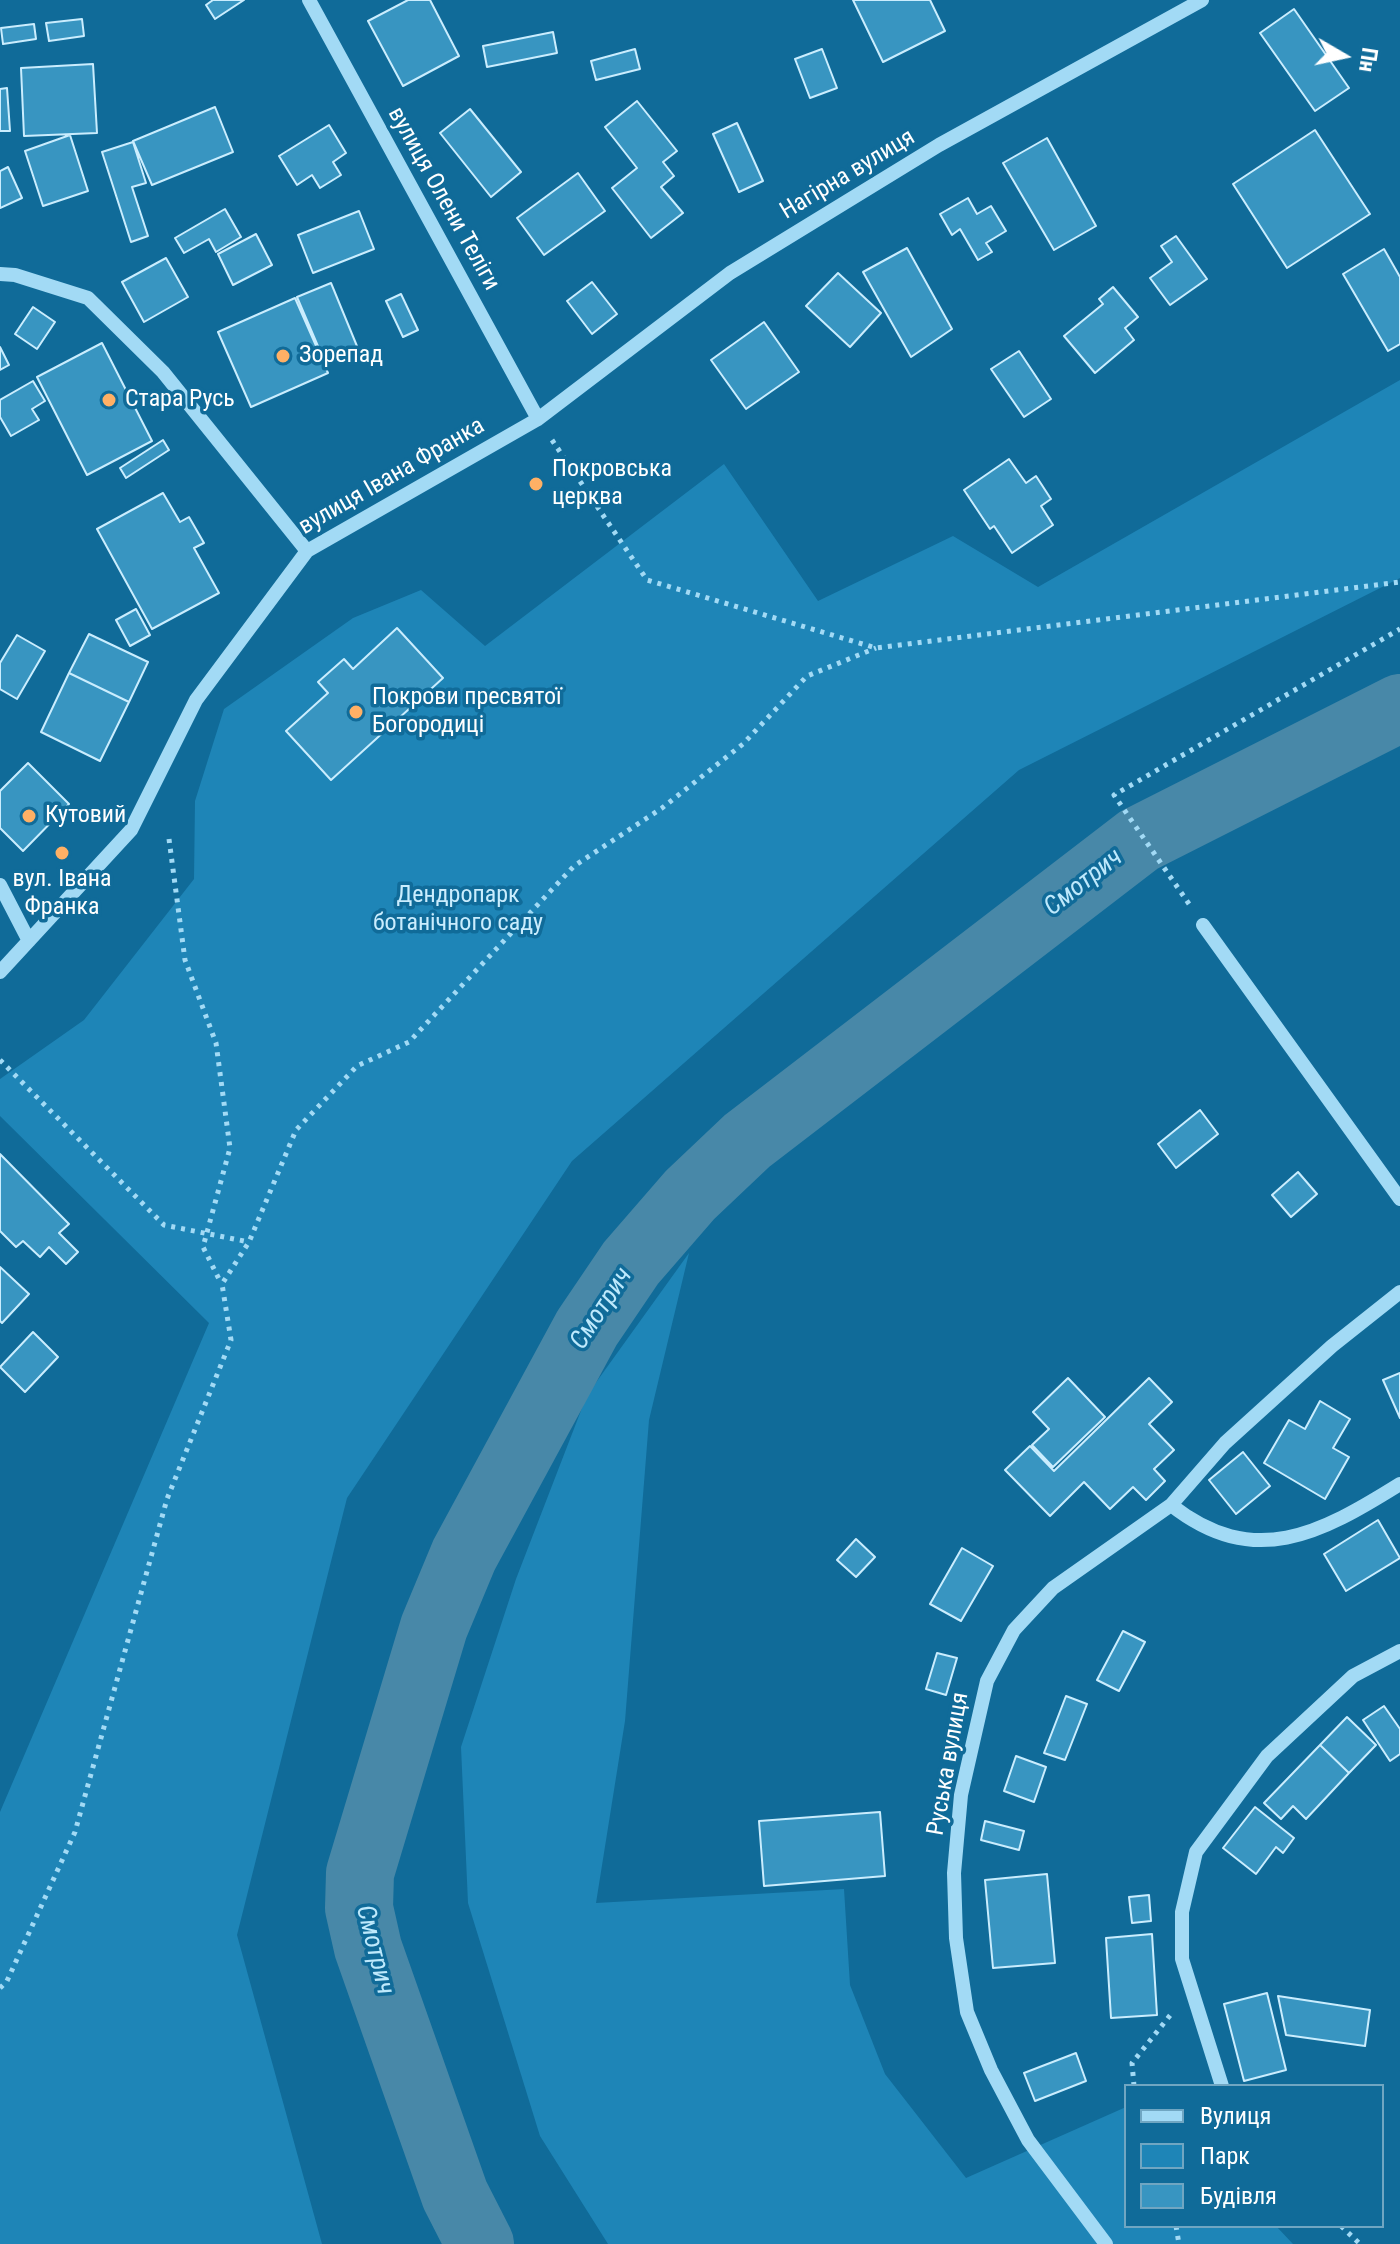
<!DOCTYPE html>
<meta charset="utf-8">
<style>
body{margin:0}
#map{position:relative;width:1400px;height:2244px;overflow:hidden;background:#106b99;font-family:"Roboto Condensed",sans-serif}
canvas{display:block}
.legend{position:absolute;left:1124px;top:2084px;width:260px;height:144px;box-sizing:border-box;background:#106b99;border:2px solid #70a6c2;margin:0;padding:10px 14px;list-style:none;font-size:24px;color:#fff}
.legend li{display:flex;align-items:center;gap:16px;height:40px}
.legend b{width:40px;border:2px solid #70a6c2}
.north{position:absolute;left:1304px;top:16px;width:80px;height:80px;-webkit-text-stroke:6px #106b99;paint-order:stroke;rotate:99deg;font-size:22px;font-weight:700;line-height:32px;text-align:center;color:#fff}
.north::after{content:'';display:block;margin:auto;width:28px;height:36px;background:#fff;clip-path:polygon(50% 0,100% 100%,50% 72%,0 100%)}
</style>
<div id="map">
<canvas width="1400" height="2244"></canvas>
<ul class="legend">
<li><b style="height:10px;background:#a2daf5"></b>Вулиця</li>
<li><b style="height:22px;background:#1e85b7"></b>Парк</li>
<li><b style="height:22px;background:#3895c1"></b>Будівля</li>
</ul>
<div class="north">Пн</div>
</div>
<script>
const c = document.querySelector('canvas').getContext('2d');
c.lineJoin = 'round';
function fillPath(path, color) { c.fillStyle = color; c.fill(path, 'evenodd'); }
function stroke(path, color, width, dash) { c.strokeStyle = color; c.lineWidth = width; c.lineCap = dash ? 'butt' : 'round'; c.setLineDash(dash || []); c.stroke(path); }
function drawText(font, color, halo, rows, align = 'center') {
  c.font = font + ' "Roboto Condensed",sans-serif'; c.lineWidth = 7; c.setLineDash([]); c.textBaseline = 'middle'; c.strokeStyle = halo; c.fillStyle = color; for (const [text, x, y, turn = 0] of rows) {
    c.save(); c.translate(x, y); c.rotate((+turn || 0) * Math.PI / 180); c.textAlign = isNaN(turn) ? turn : align; if (halo) c.strokeText(text, 0, 0); c.fillText(text, 0, 0); c.restore();
  }
}
const green = new Path2D(`
 M1400 380V578L1019 770 572 1161 347 1498 237 1935 322 2244H0V1812L209 1323 0 1116V1079L84 1020 194 879 195 801 224 709 353 618 421 590 485 646 724 464 818 601 953 536 1038 587Z
 M689 1253 649 1420 625 1721 596 1903 844 1889 850 1985 885 2074 966 2178 1126 2107V2226H1276L1293 2244H608L540 2136 468 1903 461 1747 516 1579 587 1395Z`);
const river = new Path2D(`
 M480 2244 455 2195 368 1948 359 1908 360 1873 434 1627 464 1555 587 1328 631 1263 690 1195 747 1141 1139 840 1400 708`);
const building = new Path2D(`
 M213 0H244L215 19 206 5Z
 M408 0H430L459 56 403 86 368 21Z
 M853 0H930L945 31 883 62Z
 M1294 9 1349 88 1315 111 1260 33Z
 M82 19 84 36 49 41 46 23Z
 M34 24 36 39 3 44 1 28Z
 M553 32 557 53 487 67 483 46Z
 M635 49 640 69 596 80 591 61Z
 M822 49 837 88 810 98 795 59Z
 M93 64 97 133 24 136 21 68Z
 M7 88 10 131H0V89Z
 M637 101 677 151 663 162 674 176 661 187 683 213 651 238 612 188 637 168 605 127Z
 M215 107 233 152 152 185 133 141Z
 M470 109 521 172 491 197 440 133Z
 M737 123 763 181 739 192 713 134Z
 M329 125 346 153 333 162 341 175 320 188 312 175 297 185 279 156Z
 M1315 130 1370 214 1287 268 1233 184Z
 M70 135 88 191 43 206 25 151Z
 M1047 138 1096 226 1054 250 1003 163Z
 M133 142 146 183 132 187 148 236 131 242 102 152Z
 M8 167 22 198 0 208V171Z
 M578 173 605 211 544 255 517 218Z
 M968 198 977 214 991 206 1006 231 986 243 992 252 978 260 960 229 952 235 940 214Z
 M225 209 241 237 216 252 209 239 184 253 175 238Z
 M359 211 374 249 313 273 298 235Z
 M256 234 272 265 233 285 218 254Z
 M1176 236 1207 279 1170 305 1150 278 1172 262 1161 246Z
 M907 248 952 329 911 357 863 272Z
 M1384 249 1400 277V344L1388 351 1343 274Z
 M166 258 188 297 144 322 122 282Z
 M838 273 881 313 850 347 806 306Z
 M592 282 617 314 592 334 567 301Z
 M331 283 359 351 326 365 297 297Z
 M1113 287 1138 317 1125 328 1134 340 1095 373 1064 336 1103 304 1099 299Z
 M401 294 418 330 403 337 386 301Z
 M295 298 328 373 251 407 218 332Z
 M33 307 55 322 37 349 15 334Z
 M764 322 799 372 746 409 711 360Z
 M102 343 152 441 87 475 37 377Z
 M0 347 9 365 0 370Z
 M1019 351 1051 399 1024 417 991 369Z
 M33 381 45 401 32 409 39 420 11 436 0 417V400Z
 M163 440 169 450 126 478 120 468Z
 M1009 459 1026 483 1036 476 1051 499 1041 506 1053 525 1012 553 994 526 990 529 964 490Z
 M163 493 180 522 189 517 204 543 194 548 219 593 152 629 97 529Z
 M136 609 150 635 130 646 116 620Z
 M397 628 443 678 331 780 286 731 328 693 318 682 344 659 353 669Z
 M89 634 148 662 129 702 69 673Z
 M17 635 45 651 17 699 0 689V663Z
 M69 673 129 702 100 761 41 732Z
 M28 763 69 804 23 851 0 828V791Z
 M1200 1110 1218 1134 1176 1168 1158 1144Z
 M0 1154 69 1224 59 1233 78 1252 66 1264 49 1247 40 1257 23 1241 16 1247 0 1231Z
 M1298 1172 1317 1194 1291 1217 1272 1195Z
 M0 1267 29 1294 2 1323 0 1321Z
 M33 1332 58 1357 25 1392 0 1367Z
 M1400 1373V1418L1383 1380Z
 M1068 1378 1105 1417 1053 1467 1032 1445 1049 1429 1033 1412Z
 M1149 1378 1172 1402 1149 1424 1174 1450 1154 1469 1165 1481 1146 1500 1133 1487 1110 1509 1084 1482 1050 1516 1005 1470 1030 1446 1054 1471Z
 M1320 1401 1350 1419 1333 1448 1349 1457 1325 1499 1264 1463 1289 1420 1305 1429Z
 M1243 1452 1270 1486 1236 1514 1209 1480Z
 M1378 1520 1400 1558 1346 1591 1324 1554Z
 M856 1539 875 1557 856 1577 837 1560Z
 M962 1548 993 1566 961 1621 930 1604Z
 M1123 1631 1145 1642 1119 1691 1097 1680Z
 M937 1653 957 1658 946 1695 926 1689Z
 M1066 1696 1087 1704 1065 1760 1044 1753Z
 M1384 1706 1400 1729V1754L1390 1761 1363 1720Z
 M1347 1717 1376 1745 1349 1773 1320 1745Z
 M1320 1745 1349 1773 1306 1819 1293 1806 1281 1819 1264 1803Z
 M1016 1756 1046 1767 1034 1802 1004 1791Z
 M1255 1807 1294 1838 1283 1853 1276 1847 1256 1874 1223 1848Z
 M880 1812 885 1876 764 1886 759 1821Z
 M985 1821 1024 1831 1019 1850 981 1840Z
 M1047 1874 1055 1963 993 1968 985 1880Z
 M1149 1895 1151 1921 1132 1923 1129 1897Z
 M1152 1934 1157 2015 1111 2018 1106 1938Z
 M1267 1993 1286 2070 1244 2081 1224 2004Z
 M1278 1996 1370 2010 1365 2046 1286 2035Z
 M1076 2053 1086 2081 1035 2101 1024 2073Z`);
const path = new Path2D(`
 M552 440 647 580 876 648 1400 582
 M169 839 185 960 216 1043 230 1148 203 1247 221 1283
 M1189 904 1114 795 1400 629
 M0 1060 164 1225 249 1242
 M0 1988 7 1981 75 1832 167 1499 231 1340 222 1284 249 1242 296 1130 357 1066 409 1042 574 866 662 808 743 744 807 676 876 648
 M1134 2086 1132 2063 1172 2013
 M1176 2226 1179 2244
 M1341 2226 1360 2244`);
const minor = new Path2D(`
 M309 0 538 419
 M0 274 15 275 88 298 163 372 307 551
 M0 885 29 941
 M1203 925 1400 1199
 M0 972 131 830 196 700 307 551 538 419 730 273 939 145 1202 0
 M1171 1505C1254 1570 1320 1534 1400 1484
 M1222 2086 1182 1959V1912L1196 1852 1267 1756 1353 1676 1400 1651
 M1106 2244 1028 2140 991 2070 967 2012 956 1938 954 1873 961 1795 987 1681 1014 1630 1053 1588 1171 1505 1225 1443 1332 1346 1400 1292`);
const markers = [
 [283,356,8,"#ffb065"],
 [109,400,8,"#ffb065"],
 [536,484,8,"#ffb065"],
 [356,712,8,"#ffb065"],
 [29,816,8,"#ffb065"],
 [62,853,8,"#ffb065"]
];
const streetNames = [
 ["Нагірна вулиця",848,175,-31],
 ["вулиця Олени Теліги",443,199,61],
 ["вулиця Івана Франка",392,477,-30],
 ["Руська вулиця",949,1764,-80]
];
const poiNames = [
 ["Зорепад",299,356],
 ["Стара Русь",125,400],
 ["Покровська",552,470],
 ["церква",552,498],
 ["Покрови пресвятої",372,698],
 ["Богородиці",372,726],
 ["Кутовий",45,816],
 ["вул. Івана",62,880,"center"],
 ["Франка",62,908,"center"]
];
const parkNames = [
 ["Дендропарк",458,896],
 ["ботанічного саду",458,924]
];
const waterNames = [
 ["Смотрич",1084,883,-38],
 ["Смотрич",602,1309,-57],
 ["Смотрич",374,1950,76]
];
fillPath(green, '#1e85b7');
stroke(river, '#4888a8', 68);
fillPath(building, '#3895c1');
stroke(building, '#caedfe', 2);
stroke(path, '#a2daf5', 5, [4, 6]);
stroke(minor, '#a2daf5', 14);
for (const [x, y, r, color] of markers) { const dot = new Path2D(); dot.arc(x, y, r, 0, 2 * Math.PI); c.fillStyle = color; c.fill(dot); stroke(dot, '#106b99', 3); }
drawText('24px', '#fff', '#106b99', streetNames);
drawText('24px', '#fff', '#106b99', poiNames, 'left');
drawText('24px', '#caedfe', '#106b99', parkNames);
drawText('italic 26px', '#bee9fc', '#106b99', waterNames);
</script>
